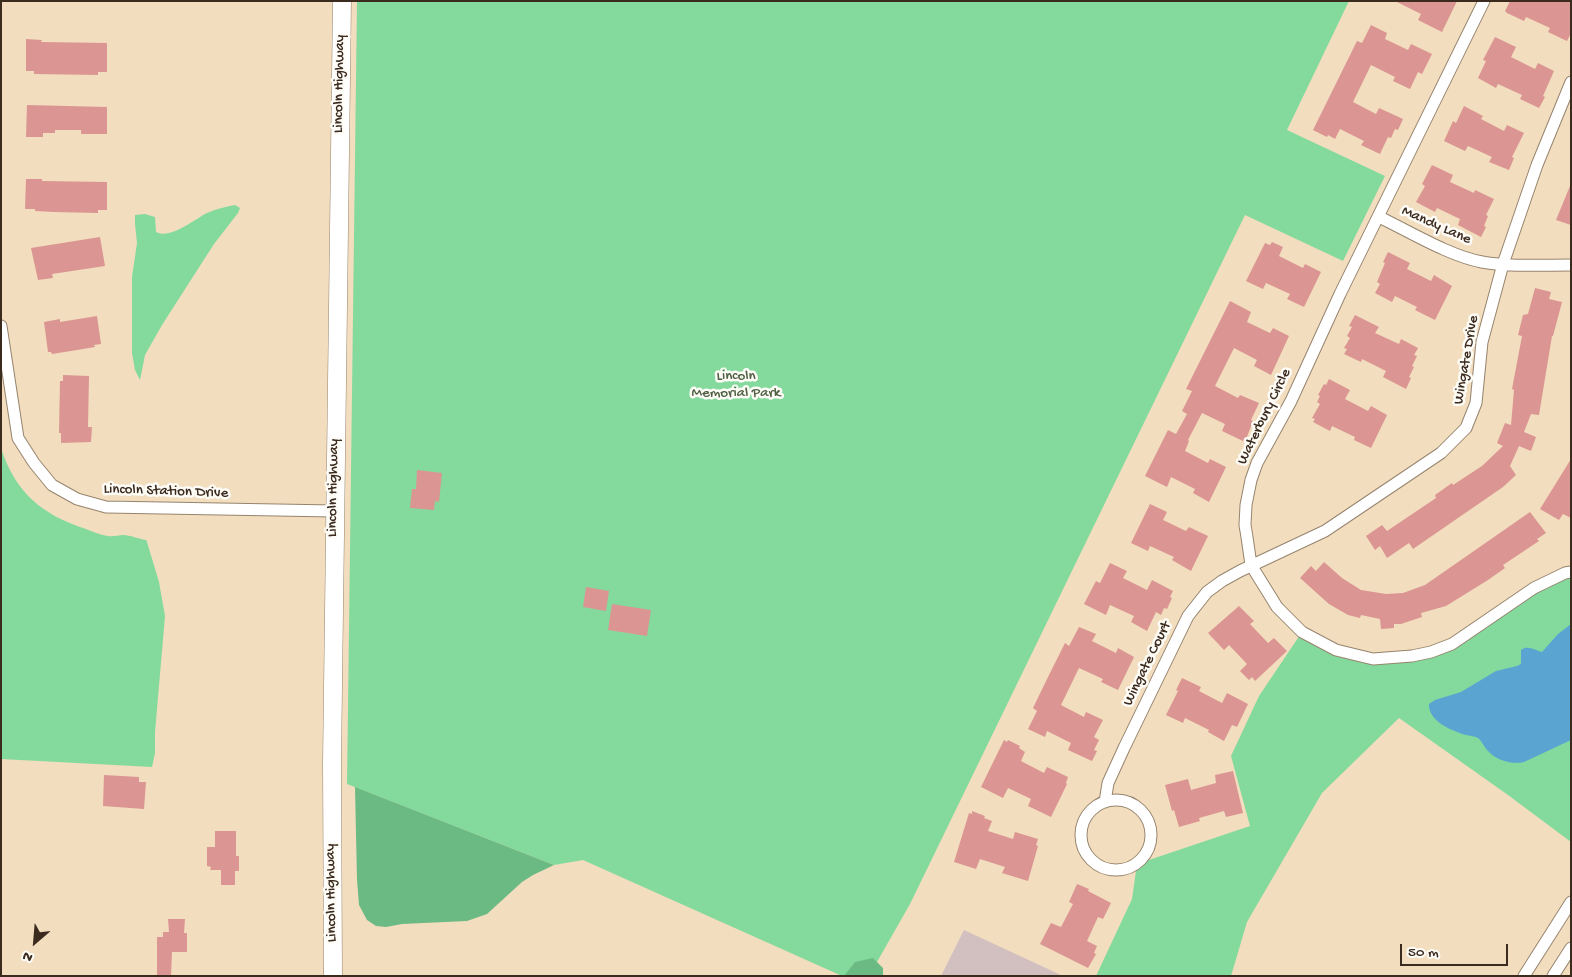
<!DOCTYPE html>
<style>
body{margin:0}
#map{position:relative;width:1572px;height:977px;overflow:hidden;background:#f2ddbe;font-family:"Gochi Hand",sans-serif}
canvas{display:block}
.frame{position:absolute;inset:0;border:2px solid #3b2a1e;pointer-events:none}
.north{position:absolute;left:10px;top:917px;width:50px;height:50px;-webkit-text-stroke:4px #fdfcf7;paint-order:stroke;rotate:207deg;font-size:14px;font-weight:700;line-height:20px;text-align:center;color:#3b2a1e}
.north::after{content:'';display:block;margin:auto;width:18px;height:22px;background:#3b2a1e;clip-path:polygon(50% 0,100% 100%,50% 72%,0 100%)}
.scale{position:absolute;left:1400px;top:944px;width:108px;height:22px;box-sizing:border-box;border:2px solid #3b2a1e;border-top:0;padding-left:6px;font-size:15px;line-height:18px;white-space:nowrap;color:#3b2a1e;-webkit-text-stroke:4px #fdfcf7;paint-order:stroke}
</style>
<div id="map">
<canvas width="1572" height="977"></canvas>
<div class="frame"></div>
<div class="north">N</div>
<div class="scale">50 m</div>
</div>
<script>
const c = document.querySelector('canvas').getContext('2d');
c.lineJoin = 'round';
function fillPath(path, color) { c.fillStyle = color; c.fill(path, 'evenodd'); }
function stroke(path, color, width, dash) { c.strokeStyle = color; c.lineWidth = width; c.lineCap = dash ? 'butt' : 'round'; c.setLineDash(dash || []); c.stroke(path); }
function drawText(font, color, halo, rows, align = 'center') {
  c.font = font + ' "Gochi Hand",sans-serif'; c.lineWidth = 5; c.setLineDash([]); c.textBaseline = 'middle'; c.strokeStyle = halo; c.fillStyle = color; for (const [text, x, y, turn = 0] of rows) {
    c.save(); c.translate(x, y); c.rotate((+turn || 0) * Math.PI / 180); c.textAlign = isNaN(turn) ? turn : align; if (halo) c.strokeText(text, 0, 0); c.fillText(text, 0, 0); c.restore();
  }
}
const industrial = new Path2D(`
 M964 930 1063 976H941Z`);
const green = new Path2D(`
 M357 1H1349L1287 130 1385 176 1343 261 1245 215 910 904 869 976H842L583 860 554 865 347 784Z
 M235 205 240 208 238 213 214 244 162 325 145 355 140 380 135 370 132 353V277L137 243 135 224V215L145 214 155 217 156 232C170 240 195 219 207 213 216 209 225 207 235 205Z
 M1 448C15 492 42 515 86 529 93 532 101 535 108 536 114 537 118 535 123 535 130 535 139 539 146 540L147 542 159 582 165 616 155 732V753L152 767 1 759Z
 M1571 572V842L1508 795 1399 718 1322 793 1247 922 1231 976H1096L1132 899 1137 864 1250 826 1231 756 1259 696 1302 632 1373 659 1431 652Z`);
const forest = new Path2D(`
 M355 787 554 865 533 875 522 882 487 914 467 921 402 924 386 927 376 926 367 920 359 905 357 880Z
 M873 958 883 968V976H844L855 962Z`);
const water = new Path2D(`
 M1571 624V740L1524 762C1512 765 1496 760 1488 751 1484 747 1482 741 1478 738 1474 736 1470 736 1466 735 1452 731 1428 721 1429 704L1435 700 1461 692 1496 671 1517 666 1521 664V650C1528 645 1534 650 1542 652L1558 634Z`);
const building = new Path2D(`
 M1395 1H1457L1442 32 1418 20 1421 14Z
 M1510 1H1571V33L1567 41 1548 32 1550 28 1526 17 1524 21 1507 13 1505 11Z
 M1371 25 1387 33 1385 39 1408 50 1411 44 1432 54 1422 74 1418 72 1410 89 1393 81 1395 77 1371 65 1353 102 1376 114 1379 108 1403 119 1398 130 1395 129 1391 138 1388 137 1380 154 1361 145 1364 141 1340 129 1335 139 1328 135 1327 137 1313 130 1357 41 1362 43Z
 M1495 37 1516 47 1511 57 1535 69 1538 63 1554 71 1543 96 1545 97 1539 108 1520 99 1522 95 1498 84 1496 88 1478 78 1486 61 1483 60Z
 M26 39 42 40 41 42 107 43V72H98V75L34 74V71H26Z
 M27 105 107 107V134H81V130H55V133H43V137H26Z
 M1464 106 1483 116 1481 119 1504 131 1507 125 1524 133 1512 157 1514 158 1509 170 1489 162 1492 157 1468 146 1465 151 1444 141 1453 121 1456 123Z
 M1432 165 1453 175 1450 182 1474 193 1475 190 1494 199 1486 215 1488 216 1484 226 1486 227 1481 237 1458 225 1460 219 1437 208 1435 212 1416 202 1425 186 1422 184Z
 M26 179H42V181L107 182V210H98V213L54 212 35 211V209H25Z
 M1570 186H1571V225L1556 220Z
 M100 237 105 266 52 274 53 278 38 280 31 248Z
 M1272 242 1283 247 1279 256 1303 268 1305 264 1321 272 1304 307 1287 299 1290 294 1266 283 1263 289 1246 281 1265 243 1270 245Z
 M1388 252 1410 263 1407 269 1431 281 1434 275 1452 286 1435 320 1415 310 1417 307 1395 296 1392 302 1375 293 1380 284 1377 282 1385 263 1383 262Z
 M1535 288 1551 292 1549 299 1562 302 1553 336H1552L1539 415 1531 414 1524 432 1536 437 1531 451 1519 446 1510 466 1516 475 1503 487 1413 549 1409 543 1387 558 1380 546 1375 550 1366 536 1382 525 1387 531 1436 498 1435 495 1452 483 1453 485 1482 466 1503 446 1497 443 1505 423 1511 425 1514 390 1512 389 1522 336 1518 335 1523 315 1528 314Z
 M1230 301 1251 312 1247 322 1270 333 1273 328 1289 336 1271 375 1254 366 1257 360 1234 348 1215 386 1238 398 1240 395 1259 403 1251 420 1253 421 1245 442 1222 431 1225 424 1202 413 1188 440 1189 441 1185 451 1208 463 1210 459 1226 467 1209 502 1193 493 1195 489 1171 477 1167 487 1145 476 1168 430 1176 434 1187 414 1182 411 1192 391 1186 389Z
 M1355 315 1379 327 1375 333 1399 344 1401 339 1418 348 1414 355 1417 356 1412 366 1414 367 1409 377 1411 378 1406 389 1383 377 1386 371 1362 359 1361 362 1344 354 1347 349 1344 348 1350 338 1347 336 1352 327 1349 326Z
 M97 316 101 344 94 345 95 347 77 350 52 354 51 352H48L44 322 60 319V322Z
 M63 375 89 376 88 427H92L91 442 61 443V433H59L60 381H63Z
 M1329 379 1350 390 1345 399 1368 411 1371 406 1387 415 1371 448 1354 440 1355 437 1332 426 1330 431 1313 422 1315 419 1312 418 1320 404 1317 402 1320 396 1318 395 1324 384 1326 385Z
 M1571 459V518L1563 514 1559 520 1540 509Z
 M417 470 442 473 439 502 435 501 434 510 410 508 412 489H416Z
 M1150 504 1167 512 1163 520 1186 531 1189 527 1208 536 1191 571 1172 560 1174 557 1150 546 1148 551 1131 543Z
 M1530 512 1546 533 1537 539 1539 541 1503 565 1505 568 1488 580 1446 606 1421 613 1422 617 1401 624H1394V628L1381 629 1380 619 1361 615 1360 618 1348 615 1329 604 1300 578 1311 566 1316 571 1324 562 1342 578 1361 590 1386 594 1403 593 1425 585Z
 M1110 563 1127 571 1123 578 1147 590 1152 580 1173 591 1170 597 1172 598 1167 609 1164 608 1161 615 1156 612 1147 631 1131 622 1134 616 1110 605 1106 615 1084 604 1096 581 1100 583Z
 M586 587 609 591 606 611 583 607Z
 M612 604 651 610 647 636 608 630Z
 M1239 606 1254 621 1250 624 1268 643 1274 638 1287 651 1255 681 1252 677 1249 680 1240 671 1247 664 1229 645 1224 650 1208 633Z
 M1079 627 1096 634 1092 641 1116 653 1118 648 1134 657 1118 690 1101 682 1103 679 1079 668 1061 705 1084 717 1086 712 1103 720 1094 737 1099 740 1094 750 1097 751 1092 761 1068 750 1071 743 1047 731 1045 737 1028 729 1037 711 1033 708 1049 675 1065 643 1069 646Z
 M1182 678 1201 687 1199 691 1222 703 1227 693 1248 704 1237 727 1232 725 1224 741 1208 732 1209 730 1185 718 1183 723 1166 715 1178 691 1176 690Z
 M1004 740 1007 742 1008 740 1020 746 1019 748 1025 752 1021 761 1044 773 1047 767 1068 777 1066 783 1067 784 1051 817 1028 806 1031 799 1008 788 1003 798 981 787Z
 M1233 771 1243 813 1226 817 1224 811 1199 818 1200 821 1179 827 1174 810 1172 811 1165 785 1188 779 1191 790 1216 783 1215 775Z
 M104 775 139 777V782H146L144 809 103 806Z
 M972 811 985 816 984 818 992 821 988 831 1013 839 1015 832 1038 839 1036 845 1038 846 1028 881 1002 873 1005 867 980 859 976 869 954 862 969 813 972 814Z
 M215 831H236V856H239V871H235V885H221V870H210L211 867 207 866V847H215Z
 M1077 884 1089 889 1088 891 1111 903 1103 919 1098 917 1087 941 1097 946 1094 953 1096 954 1088 968 1040 944 1051 923 1061 927 1073 904 1069 902Z
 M168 919H185L184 933H187V952H172L171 976H157V937H163V932H169Z`);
const minor = new Path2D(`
 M1484 1 1340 294 1291 401 1257 463 1251 480 1246 505 1245 525 1247 537 1251 565 1277 607 1302 632 1336 650 1373 659 1412 656 1431 652 1452 644 1534 588 1565 573 1571 572
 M1379 217C1409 231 1449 256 1482 262 1511 267 1541 265 1571 265
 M1 326 18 438 34 463 52 485 77 499 106 507 334 511
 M1081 835a35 35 0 1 1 70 0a35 35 0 1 1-70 0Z
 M1105 802 1108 783 1124 748 1188 616 1207 592 1222 581 1240 571 1325 531 1441 453 1466 428 1476 403 1482 342 1503 264 1537 165 1571 82
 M1524 976 1571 902
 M1553 976 1571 948`);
const primary = new Path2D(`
 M333 976 332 763 342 1`);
const streetNames = [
 ["Lincoln Highway",340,84,-89],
 ["Mandy Lane",1436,226,24],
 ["Wingate Drive",1467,360,-80],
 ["Waterbury Circle",1265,417,-64],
 ["Lincoln Highway",334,488,-89],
 ["Lincoln Station Drive",166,492,2],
 ["Wingate Court",1148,664,-64],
 ["Lincoln Highway",332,893,-91]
];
const parkNames = [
 ["Lincoln",736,377],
 ["Memorial Park",736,394]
];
fillPath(industrial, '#d2bfc0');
fillPath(green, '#84da9d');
fillPath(forest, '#6bba84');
fillPath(water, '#59a4d1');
fillPath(building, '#db9592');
stroke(minor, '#96846e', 13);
stroke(primary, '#96846e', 19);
stroke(minor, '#fff', 11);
stroke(primary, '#fff', 18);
drawText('15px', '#3b2a1e', '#fdfcf7', streetNames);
drawText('15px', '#515f44', '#fdfcf7', parkNames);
</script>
